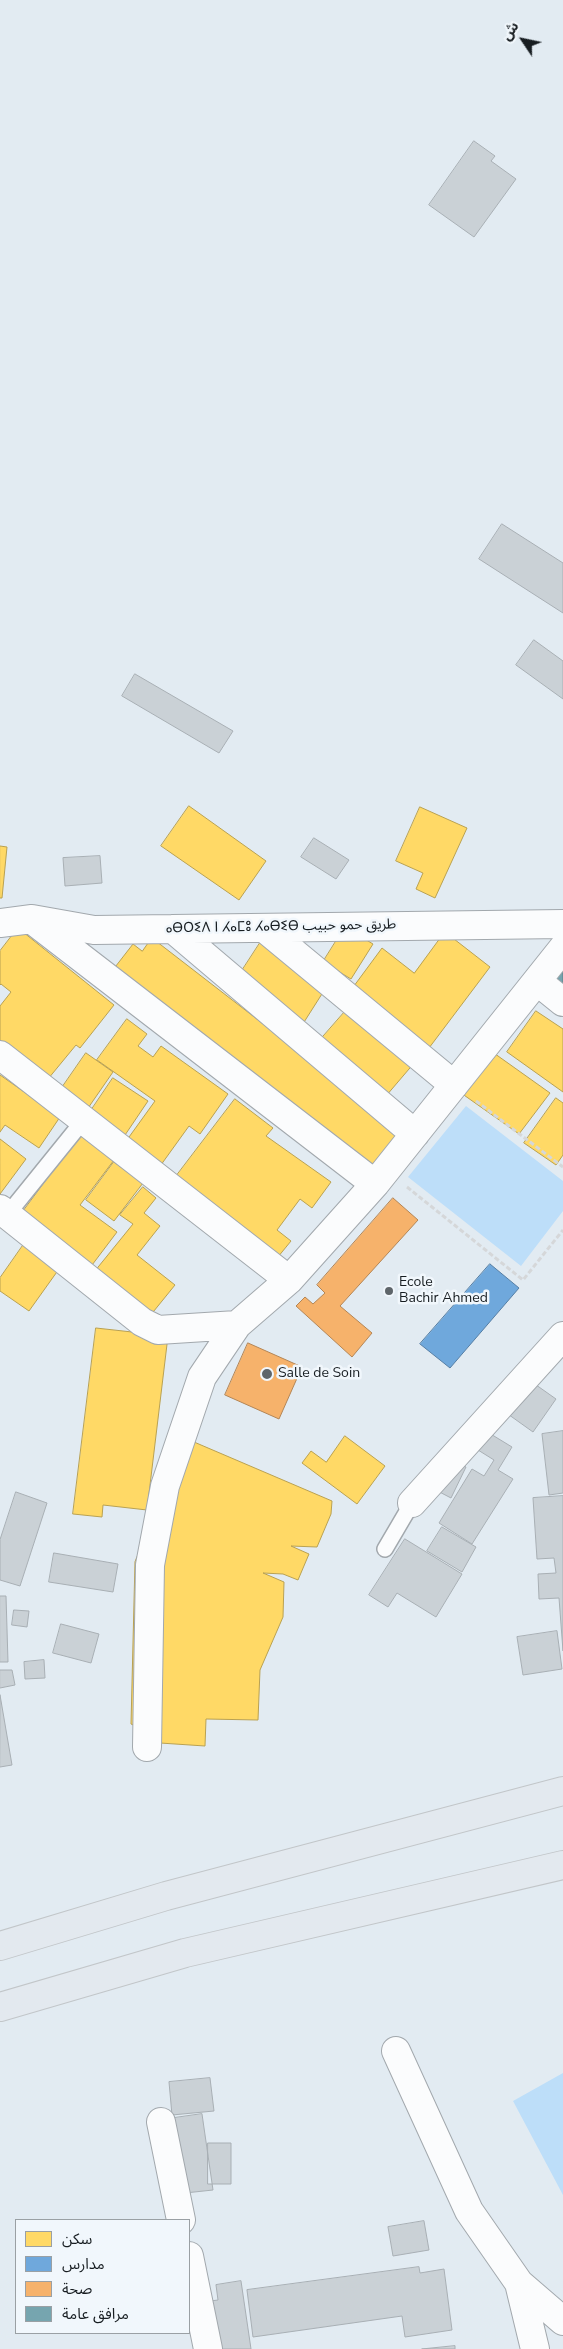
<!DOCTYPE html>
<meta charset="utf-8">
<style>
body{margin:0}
#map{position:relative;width:563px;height:2349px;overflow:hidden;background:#e2ebf2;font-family:"Nunito Sans","Noto Sans Arabic",sans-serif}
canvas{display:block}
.legend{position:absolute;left:15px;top:2219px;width:175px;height:115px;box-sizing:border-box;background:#f1f7fc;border:1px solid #9aa0a4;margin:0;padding:6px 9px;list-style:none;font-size:15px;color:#171d21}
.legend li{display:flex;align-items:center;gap:10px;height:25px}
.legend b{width:25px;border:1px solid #9aa0a4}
.north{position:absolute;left:498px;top:15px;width:50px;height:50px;-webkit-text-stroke:4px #f1f7fc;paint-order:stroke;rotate:304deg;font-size:14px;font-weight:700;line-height:20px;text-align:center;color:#171d21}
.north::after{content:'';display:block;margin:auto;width:18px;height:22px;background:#171d21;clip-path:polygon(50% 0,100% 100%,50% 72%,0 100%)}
</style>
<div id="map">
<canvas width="563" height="2349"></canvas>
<ul class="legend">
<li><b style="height:14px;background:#ffd966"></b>سكن</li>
<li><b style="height:14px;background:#6fa8dc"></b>مدارس</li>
<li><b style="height:14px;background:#f6b26b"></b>صحة</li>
<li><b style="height:14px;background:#76a5af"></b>مرافق عامة</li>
</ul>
<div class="north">ش</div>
</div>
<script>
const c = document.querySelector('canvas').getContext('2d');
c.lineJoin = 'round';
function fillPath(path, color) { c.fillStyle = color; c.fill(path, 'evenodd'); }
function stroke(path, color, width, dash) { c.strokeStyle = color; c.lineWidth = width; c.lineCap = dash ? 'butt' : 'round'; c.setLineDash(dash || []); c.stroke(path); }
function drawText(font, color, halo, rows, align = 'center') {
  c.font = font + ' "Nunito Sans","Noto Sans Arabic","Noto Sans Tifinagh",sans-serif'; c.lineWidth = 5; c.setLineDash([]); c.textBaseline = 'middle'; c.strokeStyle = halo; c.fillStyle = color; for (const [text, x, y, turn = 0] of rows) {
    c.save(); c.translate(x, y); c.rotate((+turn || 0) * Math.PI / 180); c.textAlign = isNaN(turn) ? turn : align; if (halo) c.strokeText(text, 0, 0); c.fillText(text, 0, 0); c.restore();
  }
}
const green = new Path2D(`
 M466 1106 563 1181V1211L521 1266 408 1177Z
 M563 2073V2195L513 2101Z`);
const homes = new Path2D(`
 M189 806 266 861 239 900 161 846Z
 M420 807 467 828 435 898 416 889 423 873 396 861Z
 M0 846 7 847 2 898H0Z
 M345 927 373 944 351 979 323 962Z
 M18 928 114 1005 80 1048 76 1045 48 1079 0 1041V1006L11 992 1 984 0 985V951Z
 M445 932 490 967 429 1048 351 990 382 948 414 973Z
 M152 938 403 1132 371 1174 112 971 133 944 142 951Z
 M260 943 327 986 299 1030 232 986Z
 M349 1007 415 1062 380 1103 314 1047Z
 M536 1011 563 1029V1092L507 1052Z
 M127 1019 147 1034 138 1046 153 1057 161 1046 228 1094 200 1134 189 1126 158 1169 124 1144 155 1101 97 1060Z
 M491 1051 550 1093 519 1134 461 1093Z
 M86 1053 113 1072 86 1111 59 1092Z
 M0 1075 60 1117 39 1148 5 1125 0 1132Z
 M113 1078 148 1101 123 1138 88 1115Z
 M556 1098 563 1103V1155L556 1165 524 1143Z
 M235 1099 273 1128 266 1136 331 1182 312 1208 300 1199 277 1230 291 1241 273 1263 171 1183Z
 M80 1135 114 1160 80 1205 117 1232 89 1269 19 1217Z
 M0 1139 26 1159 0 1194Z
 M114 1162 143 1183 114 1221 86 1200Z
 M143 1187 156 1198 144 1213 160 1226 137 1255 175 1285 145 1322 90 1277 133 1224 120 1215Z
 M24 1244 59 1269 29 1311 0 1291V1278Z
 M96 1328 168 1336 147 1510 103 1505 102 1517 73 1514Z
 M345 1436 385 1466 357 1504 302 1463 311 1451 326 1462Z
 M187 1439 332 1501 331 1514 317 1547 291 1546 309 1554 298 1580 283 1574 263 1573 284 1582 283 1617 260 1670 258 1720 206 1719 205 1746 160 1743 145 1730 131 1724 135 1562Z`);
const schools = new Path2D(`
 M490 1264 519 1288 450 1368 420 1344Z`);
const health = new Path2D(`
 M393 1198 418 1220 340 1306 372 1333 352 1357 296 1306 305 1297 313 1304 325 1293 317 1285Z
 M248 1343 302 1367 279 1419 225 1395Z`);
const public = new Path2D(`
 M563 955V991L546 981Z`);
const building = new Path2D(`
 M474 141 495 156 491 161 516 179 474 237 429 205Z
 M502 524 563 563V613L479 559Z
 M534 640 563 661V699L516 665Z
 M135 674 233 731 219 753 122 696Z
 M314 838 349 860 336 879 301 857Z
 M100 856 102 883 65 886 63 858Z
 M522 1375 556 1399 533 1432 498 1407Z
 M563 1431V1493L549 1495 542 1434Z
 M489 1433 512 1447 498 1470 513 1479 472 1544 439 1523 472 1469 484 1476 494 1460 478 1450Z
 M444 1457 466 1467 451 1498 430 1487Z
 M16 1492 47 1503 20 1586 0 1580V1540Z
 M563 1496V1651L559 1598 539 1599 538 1574 556 1573 554 1558 537 1559 533 1498Z
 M442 1527 476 1547 462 1572 427 1551Z
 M405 1539 462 1574 436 1617 397 1593 388 1607 369 1595Z
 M54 1553 118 1564 113 1592 49 1582Z
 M0 1596H6L8 1662H0Z
 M14 1610 29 1611 27 1627 12 1625Z
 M61 1624 99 1634 91 1663 53 1653Z
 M557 1631 562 1669 523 1675 517 1637Z
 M44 1660 45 1678 25 1679 24 1662Z
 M0 1670H12L15 1685 0 1688Z
 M0 1695 12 1765 0 1767Z
 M210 2078 214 2111 172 2115 169 2082Z
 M202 2114 213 2190 185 2193 174 2118Z
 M208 2143H231V2184H208Z
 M424 2221 429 2250 393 2256 388 2227Z
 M419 2267 420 2273 444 2269 452 2330 405 2337 402 2316 253 2337 247 2290Z
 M241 2281 251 2349H201L195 2303 218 2300 216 2285Z
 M455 2346V2349H422Z`);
const path = new Path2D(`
 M476 1101 563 1167
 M407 1187 523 1280 563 1230`);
const lane = new Path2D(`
 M7 1215 83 1121
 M385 1549 412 1503`);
const street = new Path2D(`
 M35 922 375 1184
 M0 923 32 919 94 930 563 924
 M264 928 454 1085
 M173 929 415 1134
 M537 981 563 1002
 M0 1055 289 1280
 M0 1209 142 1322 158 1330 237 1325
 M412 1503 563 1336
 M147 1747 150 1565 165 1486 202 1377 237 1325 289 1280 375 1184 563 948
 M396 2051 469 2211 519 2283 563 2321
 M161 2122 181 2220
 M189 2256 208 2349
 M519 2283 535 2349`);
const highway = new Path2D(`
 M0 1946 166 1896 563 1791
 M0 2007 185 1953 563 1865`);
const markers = [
 [389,1291,5,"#5e656a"],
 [267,1374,6,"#5e656a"]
];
const streetNames = [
 ["ⴰⴱⵔⵉⴷ ⵏ ⵃⴰⵎⵓ ⵃⴰⴱⵉⴱ طريق حمو حبيب",281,927,-1]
];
const poiNames = [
 ["Ecole",399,1283],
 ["Bachir Ahmed",399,1299],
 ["Salle de Soin",278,1374]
];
fillPath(green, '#bddef9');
fillPath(homes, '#ffd966');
stroke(homes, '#b9a151', 1);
fillPath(schools, '#6fa8dc');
stroke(schools, '#557ea4', 1);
fillPath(health, '#f6b26b');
stroke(health, '#b38555', 1);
fillPath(public, '#76a5af');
stroke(public, '#5a7c84', 1);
fillPath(building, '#cad1d6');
stroke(building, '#a8afb4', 1);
stroke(lane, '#a2a8ad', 18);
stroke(street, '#a2a8ad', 30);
stroke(highway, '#c2c6c9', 30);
stroke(path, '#d5d7d9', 3, [5, 2.5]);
stroke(lane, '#fbfcfd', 15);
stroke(street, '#fbfcfd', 28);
stroke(highway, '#e3e9ef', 28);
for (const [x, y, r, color] of markers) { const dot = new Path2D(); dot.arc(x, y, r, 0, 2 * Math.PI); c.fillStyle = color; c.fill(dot); stroke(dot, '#f1f7fc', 2); }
drawText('14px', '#171d21', '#f1f7fc', streetNames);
drawText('14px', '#171d21', '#f1f7fc', poiNames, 'left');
</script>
